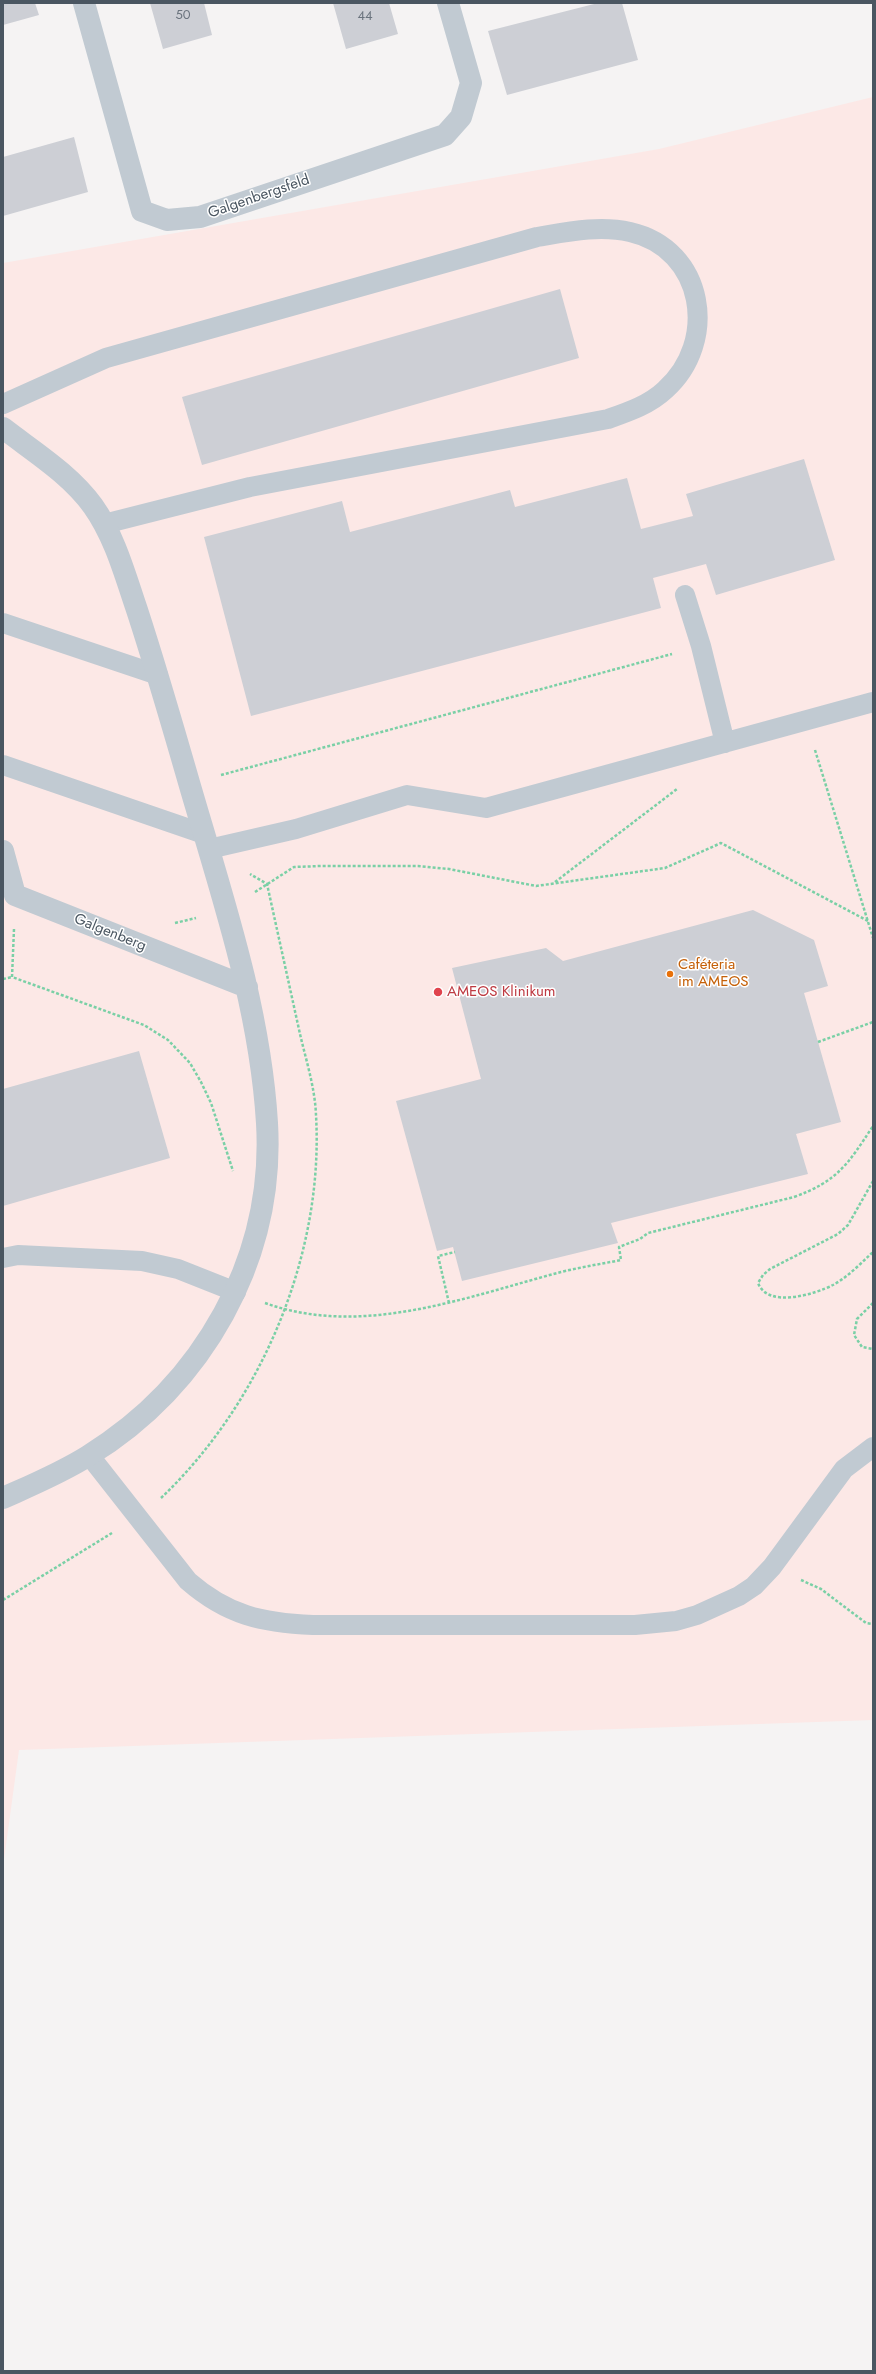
<!DOCTYPE html>
<meta charset="utf-8">
<style>
body{margin:0}
#map{position:relative;width:876px;height:2374px;overflow:hidden;background:#f5f3f3;font-family:Jost,sans-serif}
canvas{display:block}
.frame{position:absolute;inset:0;border:4px solid #4a5661;pointer-events:none}
</style>
<div id="map">
<canvas width="876" height="2374"></canvas>
<div class="frame"></div>
</div>
<script>
const c = document.querySelector('canvas').getContext('2d');
c.lineJoin = 'round';
function fillPath(path, color) { c.fillStyle = color; c.fill(path, 'evenodd'); }
function stroke(path, color, width, dash) { c.strokeStyle = color; c.lineWidth = width; c.lineCap = dash ? 'butt' : 'round'; c.setLineDash(dash || []); c.stroke(path); }
function drawText(font, color, halo, rows, align = 'center') {
  c.font = font + ' Jost,sans-serif'; c.lineWidth = 3; c.setLineDash([]); c.textBaseline = 'middle'; c.strokeStyle = halo; c.fillStyle = color; for (const [text, x, y, turn = 0] of rows) {
    c.save(); c.translate(x, y); c.rotate((+turn || 0) * Math.PI / 180); c.textAlign = isNaN(turn) ? turn : align; if (halo) c.strokeText(text, 0, 0); c.fillText(text, 0, 0); c.restore();
  }
}
const medical = new Path2D(`
 M873 97V1720L19 1750 3 1867V263L659 149Z`);
const building = new Path2D(`
 M3 3H35L39 15 3 25Z
 M150 3H204L212 35 163 49Z
 M333 3H389L398 34 346 49Z
 M598 3H622L638 60 507 95 488 31Z
 M74 137 88 192 3 216V157Z
 M560 289 579 358 202 465 182 397Z
 M804 459 835 560 716 595 706 564 653 578 661 608 251 716 204 537 342 501 350 532 510 490 515 507 627 478 641 529 693 516 686 494Z
 M753 910 814 940 828 986 804 993 841 1122 796 1134 808 1174 611 1223 618 1243 462 1281 453 1247 437 1251 396 1101 481 1079 452 968 546 948 563 961Z
 M139 1051 170 1158 3 1206V1089Z`);
const path = new Path2D(`
 M815 750 873 938
 M221 775 672 654
 M555 882 677 789
 M255 892 294 867 321 866H418L449 869 536 886 665 868 721 843 868 921
 M175 923 196 918
 M14 929 12 977 144 1025 168 1040 190 1063 201 1082 211 1103 233 1171
 M3 979 12 977
 M818 1042 873 1022
 M873 1181 848 1225 838 1234 770 1269 763 1275 758 1283C768 1309 815 1294 833 1285 848 1277 861 1263 873 1252
 M265 1303C362 1338 466 1297 561 1272 581 1267 601 1264 621 1260L619 1247 640 1239 648 1233 794 1197C838 1181 848 1164 873 1126
 M449 1303 438 1256 455 1252
 M873 1303 857 1319 854 1335 862 1347 873 1349
 M161 1498C262 1402 324 1254 316 1115 315 1088 306 1060 300 1034 289 984 278 934 267 884L250 874
 M801 1580 821 1589 866 1623 873 1624
 M3 1600 112 1533`);
const lane = new Path2D(`
 M3 404 106 358 537 237C567 232 599 225 630 232 705 249 719 342 665 390 649 405 628 412 608 419L250 487 104 524
 M685 595 701 646 725 743
 M3 623 158 675
 M3 765 204 834
 M209 849 296 829 407 795 486 808 873 702
 M3 1258 18 1255 142 1261 178 1269 236 1292
 M89 1455 188 1581C227 1615 262 1623 313 1625H635L676 1621 697 1615 739 1596 754 1586 772 1567 844 1469 873 1447`);
const street = new Path2D(`
 M84 3 142 211 167 220 200 217 445 135 461 117 471 83 448 3
 M3 428C34 452 70 474 93 506 115 537 125 575 137 610 156 668 173 727 190 786 222 896 260 1007 267 1123 275 1259 203 1385 88 1456 61 1473 32 1485 3 1498
 M3 851 15 895 247 987`);
const markers = [
 [670,974,4,"#e8710a"],
 [438,992,5,"#e0444e"]
];
const numberNames = [
 ["50",183,16],
 ["44",365,17]
];
const streetNames = [
 ["Galgenbergsfeld",259,197,-19],
 ["Galgenberg",110,933,22]
];
const foodNames = [
 ["Caféteria",678,965],
 ["im AMEOS",678,982]
];
const healthNames = [
 ["AMEOS Klinikum",447,992]
];
fillPath(medical, '#fce8e6');
fillPath(building, '#cdcfd5');
stroke(path, '#7ad0a6', 2.5, [3, 2]);
stroke(lane, '#c1cad2', 20);
stroke(street, '#c1cad2', 22);
for (const [x, y, r, color] of markers) { const dot = new Path2D(); dot.arc(x, y, r, 0, 2 * Math.PI); c.fillStyle = color; c.fill(dot); stroke(dot, '#fff', 1.5); }
drawText('13px', '#6b747e', null, numberNames);
drawText('15px', '#4a5661', '#fff', streetNames);
drawText('15px', '#c56008', '#fff', foodNames, 'left');
drawText('15px', '#be3a42', '#fff', healthNames, 'left');
</script>
